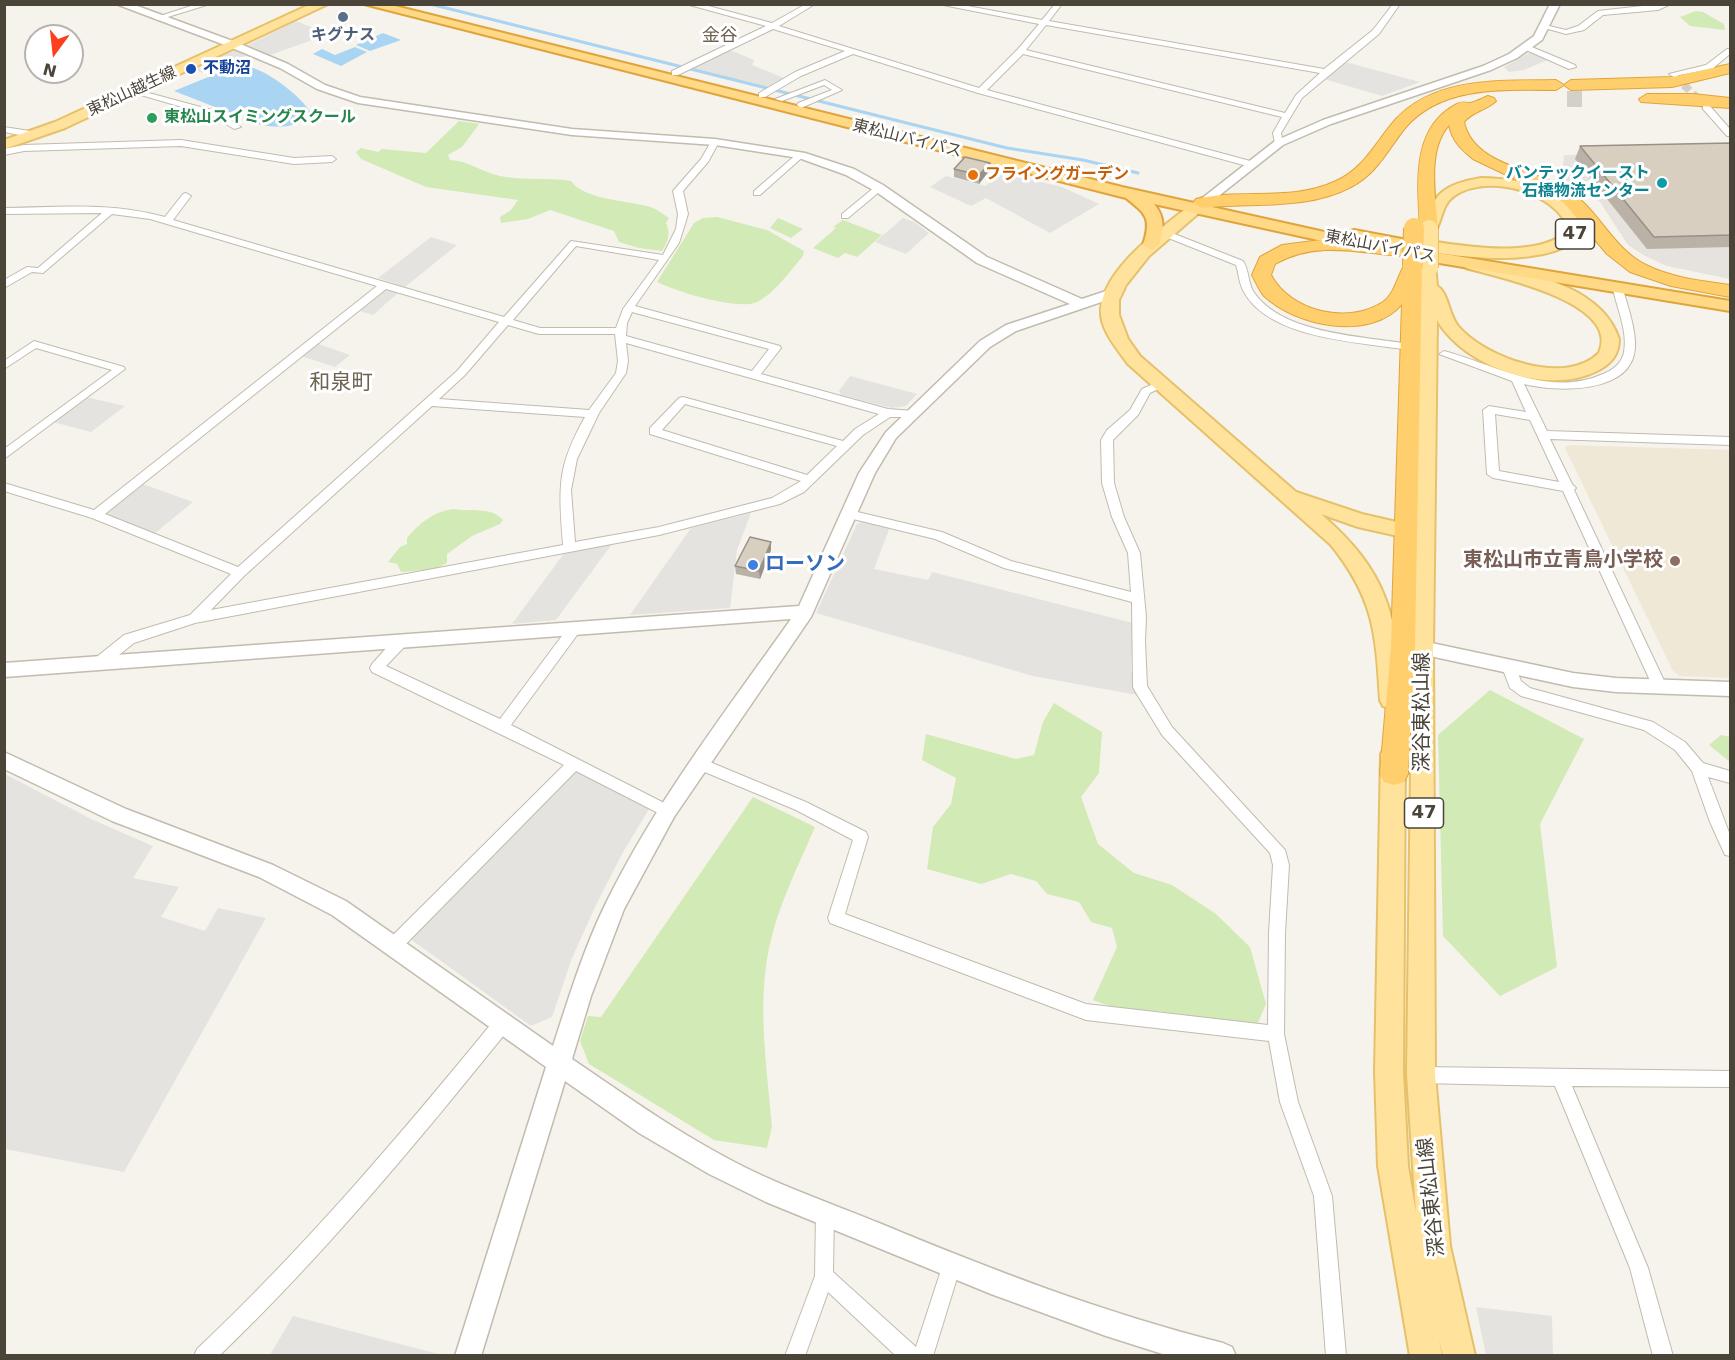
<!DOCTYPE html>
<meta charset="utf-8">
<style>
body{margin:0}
#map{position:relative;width:1735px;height:1360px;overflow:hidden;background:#f6f3ec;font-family:"DejaVu Sans",sans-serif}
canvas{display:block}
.frame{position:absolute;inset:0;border:6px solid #4b4439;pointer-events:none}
.north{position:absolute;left:24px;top:24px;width:60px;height:60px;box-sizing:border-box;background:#fff;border:2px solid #b7b4b0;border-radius:50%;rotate:195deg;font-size:16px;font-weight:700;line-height:24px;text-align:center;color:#4b4439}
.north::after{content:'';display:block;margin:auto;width:21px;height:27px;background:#fc3f1d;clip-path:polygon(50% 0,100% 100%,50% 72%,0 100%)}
</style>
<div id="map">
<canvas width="1735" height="1360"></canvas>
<div class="frame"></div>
<div class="north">N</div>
</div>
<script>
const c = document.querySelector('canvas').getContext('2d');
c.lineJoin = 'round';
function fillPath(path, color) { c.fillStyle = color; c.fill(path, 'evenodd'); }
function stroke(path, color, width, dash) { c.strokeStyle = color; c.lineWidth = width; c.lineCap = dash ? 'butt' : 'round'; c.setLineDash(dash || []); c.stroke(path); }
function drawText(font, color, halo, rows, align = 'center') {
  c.font = font + ' "DejaVu Sans","Noto Sans JP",sans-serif'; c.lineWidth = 6; c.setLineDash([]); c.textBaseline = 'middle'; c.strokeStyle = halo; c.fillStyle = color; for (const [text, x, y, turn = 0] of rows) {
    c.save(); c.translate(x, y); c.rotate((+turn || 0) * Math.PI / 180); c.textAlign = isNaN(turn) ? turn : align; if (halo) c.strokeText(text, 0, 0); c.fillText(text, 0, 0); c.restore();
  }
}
const industrial = new Path2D(`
 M1730 153V279L1667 266 1645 256 1628 245 1600 202 1553 172 1563 168 1564 155Z`);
const education = new Path2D(`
 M1568 445 1730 450V678L1680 676 1673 671 1565 448Z`);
const green = new Path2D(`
 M1696 11 1703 12 1724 24 1725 30 1690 26 1680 17Z
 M459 121 479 124 462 147 448 155 450 160C469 161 482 172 500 176 523 181 547 177 571 181 585 201 631 200 653 208 658 210 664 215 669 218L666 223C671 233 668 242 662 251L639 248 619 242 614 231 550 210 528 219 501 223 500 217 511 210 518 200 426 187 361 159 356 152 361 148 378 152 382 149 426 153Z
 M717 217 767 230 804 251 803 256C790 271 775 293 757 302 738 311 675 291 657 282L694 223 703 218Z
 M778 218 803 229 791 238 770 228Z
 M843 220 882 235 857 257 845 253 838 258 813 248 836 228 833 227Z
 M453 509C470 512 491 506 503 520L500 524 472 536 447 554V563L435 569 401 572 397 564 388 562 400 547 407 544V538C419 523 435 511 453 509Z
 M1490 690 1584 739 1540 824 1557 967 1500 996 1443 936 1438 735Z
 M1054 703 1102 732 1099 773 1081 797 1098 844 1134 873 1172 885 1216 914 1250 947 1266 1004 1257 1025 1158 1011 1120 1010 1093 1000 1117 947 1112 928 1091 922 1079 902 1047 894 1036 881 1011 874 981 884 927 869 933 827 951 804 956 778 922 760 926 734 1016 759 1034 755 1043 722Z
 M1721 735 1730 737V762L1709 745Z
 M753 797 815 827C798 866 778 906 769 948 757 1006 767 1068 772 1127L767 1148 714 1140 589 1064 580 1041 588 1016 601 1017Z`);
const parking = new Path2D(`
 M296 21 329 34 270 55 248 45Z
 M725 48 754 60 752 65 784 78 767 87 688 68Z
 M236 50 247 55 202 73 193 68Z
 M1532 51 1550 59 1524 70 1509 72 1504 67Z
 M1345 62 1420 82 1382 96 1324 79Z
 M998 172 1062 187 1099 204 1050 233 986 198 971 206 930 187 946 176 986 186Z
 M903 218 914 222 929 233 906 254 875 242Z
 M431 237 457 245 405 287 378 278Z
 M386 290 398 293 373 315 360 311Z
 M316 343 350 355 335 367 301 356Z
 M850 376 917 394 906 406 892 408 841 395 839 391Z
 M86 397 125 406 91 432 53 422Z
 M140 483 193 502 154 534 103 513Z
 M751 513 737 550 730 608 630 615 691 528Z
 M864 521 890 527 874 569 928 580 932 572 1133 623 1131 669 1137 695 1033 676 816 613 857 524Z
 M612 544 556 620 512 624 565 552Z
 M575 770 649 809 622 854 597 903 572 958 552 1017 531 1026 409 938Z
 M5 774 91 819 153 846 133 878 179 887 161 917 205 931 218 908 266 918 124 1172 5 1149Z
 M1476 1307 1552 1316 1553 1355H1486Z
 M293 1316 442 1355H270Z`);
const water = new Path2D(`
 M383 33 401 40 370 51 356 45Z
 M355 47 367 52 341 66 313 54 322 49 335 55Z
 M240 64C265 68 299 94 312 114 296 131 268 128 247 121L255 112 252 109 246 107 233 114 174 91Z`);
const stream = new Path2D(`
 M430 4 1007 148 1083 160 1138 173`);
const minorTunnel = new Path2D(`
 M1675 76 1705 106`);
const motorwayTunnel = new Path2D(`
 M1567 99H1582`);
const minor = new Path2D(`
 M197 4H210L158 20 154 18Z
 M686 4H701L772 23 806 4H815L779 26 979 88 1018 49 1039 24 938 4H957L1042 20 1055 4H1062L1049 21 1324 69 1373 30 1393 4H1400L1379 34 1302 98 1281 133 1283 143 1279 146 1275 143 1273 133 1282 117 1023 54 987 90 1254 162 1255 164 1251 167 978 93 853 54 801 76 765 97H759V93L795 72 845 51 773 29 678 75H672V71L766 26ZM1046 25 1320 73 1296 95 1285 113 1026 50Z
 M1660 4H1671L1658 10 1603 15 1584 30 1566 34 1541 27 1545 25 1566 30 1578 26 1598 11Z
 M1527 45 1575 65 1576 67 1569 69 1524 49V45Z
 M1727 49H1730V54L1712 69 1679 75 1675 78 1669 74 1706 65Z
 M825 80 842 90 801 108 797 105 798 103 832 90 824 85 782 101 775 99Z
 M134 89 219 112 241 127 234 129 213 116 134 93Z
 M1703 105H1709L1730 129V136H1727L1703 109Z
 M4 127 36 132 40 135 36 138 4 132Z
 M715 139 719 142 708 162 683 191 688 214 679 243 635 306 780 346 781 348 761 374 888 409 914 411V417H890L863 435 804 492 780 504 659 535 195 623 134 643 104 667H94L92 663 94 659 124 635 190 615 231 574 92 518 4 491V483L94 510 377 286 150 219 112 214 43 273 32 272 4 288V280L27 267 38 268 102 213 4 214V208C58 207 113 202 165 217L183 194 186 193 191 196 173 220 504 317 571 241 663 255 676 229 678 214 673 191 701 159 712 140ZM576 246 659 260 623 309 616 328H540L513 320ZM386 289 499 322 457 371 238 567 105 514ZM632 312 769 349 752 371 626 336 627 323ZM508 325 539 334H615L618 361 616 373 589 410 439 399 465 375ZM626 343 879 414 855 429 843 441 683 397 679 398 650 428V434L801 481 772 498 659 527 575 542 571 490 577 459 599 413 626 373 628 361ZM685 404 837 446 807 475 662 430ZM432 406 585 417C556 468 559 488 563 545L211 610 244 576Z
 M181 140 294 158 332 156 336 159 332 162 294 164 181 146 24 151 4 155V149L24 145Z
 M798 153 805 155 760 195H754V191Z
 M876 186 884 188 848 218H842V214Z
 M1161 231H1167L1243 261C1249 270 1248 282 1253 291 1280 333 1358 336 1402 343L1407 346 1402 349C1356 342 1269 338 1244 292 1239 284 1239 274 1236 265L1161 235Z
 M1618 286 1623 289C1628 308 1636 329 1635 348 1632 395 1555 392 1524 384L1547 431 1730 437V445L1550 439 1572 484 1576 488 1574 490 1667 687 1665 691H1655L1653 687 1563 491 1493 478 1487 474 1483 410 1489 406 1526 412 1512 381 1439 354 1444 351C1496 365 1549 398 1603 374 1613 370 1622 363 1624 352 1628 332 1617 308 1613 289ZM1495 414 1530 420 1559 482 1499 471Z
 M34 341 124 367 125 369 4 459V449L112 370 36 348 4 369V361Z
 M1160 381 1164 382V386L1150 393 1138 415 1113 440 1114 483 1124 517 1140 553 1146 617 1145 641 1147 686 1172 727 1285 850 1289 865 1285 933 1284 1034 1298 1102 1332 1196 1346 1356H1326L1314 1196 1280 1102 1269 1041 1086 1020 830 923 828 918 853 840 796 810 695 768 693 764 695 760 700 758 705 760 806 802 866 832 868 837 845 914 1086 1004 1268 1025 1269 933 1273 865 1270 853 1162 735 1135 691 1133 687 1132 602 1004 568 935 539 849 518 843 514 849 510 942 532 1011 561 1131 592 1128 553 1112 517 1102 483 1101 440 1107 430 1130 410 1142 389Z
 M575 623 580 625 582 628 580 631 511 725 672 807 674 811 672 815 667 817 662 815 576 771 400 950 394 952 388 950 386 945 388 940 564 765 372 672 370 668 372 664 397 636H407L409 640 407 644 386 666 500 719 570 625Z
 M1509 662 1514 663 1521 681 1530 688 1653 722 1685 742 1703 763 1730 771V783L1708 777 1730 835V856L1725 855 1710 822 1692 771 1675 750 1644 730 1521 696 1510 688 1502 667 1504 663Z
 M502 1016 508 1018 510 1024 508 1030C418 1142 323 1256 219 1356H194L197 1349C305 1247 402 1133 496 1018Z
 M1421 1067 1730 1071V1087L1572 1086 1648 1268 1673 1356H1653L1630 1268 1555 1086 1421 1083 1415 1081 1412 1075 1415 1069Z
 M825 1204 831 1207 834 1213 833 1272 916 1347 945 1258 952 1256 959 1258 961 1265 933 1356H896L828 1292 805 1356H785L815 1276 816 1213 819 1207Z`);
const tertiary = new Path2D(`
 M116 4H132L238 43 288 64 325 85 360 97 572 129 715 139 805 153 854 169 883 185 987 257 1082 299 1109 290H1119V296L1016 331 990 347 896 438 875 473 811 617 674 817 624 909 591 996 572 1059C622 1093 671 1128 725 1157 774 1184 828 1202 879 1223 992 1270 1104 1313 1223 1343L1232 1347 1236 1356H1169L1106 1336 991 1294 766 1202 709 1174 639 1133 565 1081 481 1356H455L546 1067 332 915 259 877 112 821 4 769V752L126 809 273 865 346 901 553 1046C569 997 584 947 607 901 657 800 726 711 791 619L4 677V663L799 606 859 473 886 432 980 341 1006 325 1070 304 977 263 875 191 846 175 799 158 715 145 572 135 358 103 317 89 280 68 230 47Z
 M1550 4H1560L1542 40 1517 58 1491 70 1331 124 1283 145 1206 206 1202 207 1196 203 1275 141 1323 120 1483 66 1509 54 1534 36Z
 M1422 641 1573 673 1616 678 1730 682V696L1616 692 1573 687 1416 653 1413 648 1416 643Z`);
const primary = new Path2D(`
 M311 4H328L65 128 4 149V140L55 122Z
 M1481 178C1523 179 1570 187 1585 231 1555 272 1447 257 1403 246L1401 243 1409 238C1452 244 1536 262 1569 230 1556 191 1487 173 1454 196 1442 204 1442 221 1435 232H1423L1421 229C1435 193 1442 185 1481 178Z
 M1202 198 1207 200 1210 203 1207 206 1149 256 1126 285 1119 300V315L1128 339 1140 356 1296 492 1362 514 1414 526 1421 268 1423 265H1435L1437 286C1448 292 1449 315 1458 326 1485 358 1565 387 1599 353 1622 302 1497 277 1466 268L1464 265 1466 262 1472 260C1521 272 1601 283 1619 339 1619 355 1611 364 1597 371 1547 396 1464 367 1437 320L1433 648 1435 1075 1450 1246 1475 1356H1443L1439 1340 1442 1356H1410L1378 1166 1375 1071 1381 754 1385 747 1393 744 1401 747 1405 754 1403 1071 1408 1166 1416 1213 1407 1075 1414 536 1407 538 1358 527 1321 514C1388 572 1397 615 1402 700L1399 706 1391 709 1383 706 1380 700C1376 633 1374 599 1331 545L1128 364C1118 350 1103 333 1101 315 1098 270 1166 225 1197 200Z`);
const trunk = new Path2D(`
 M364 4H387L1122 187 1347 237 1348 232 1354 230 1434 245 1436 248 1432 252 1730 301V311L1409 258 1401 253 1406 249 1374 243V249L1368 251 1154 204C1165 217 1164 229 1159 245L1151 250 1143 245C1152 218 1146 214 1126 198Z`);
const motorway = new Path2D(`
 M1730 64V73L1672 87 1571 90 1564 85 1556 90C1505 90 1443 85 1406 127 1388 149 1377 174 1351 187 1306 211 1250 202 1202 208L1193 203 1196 199C1242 188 1292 202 1336 181 1365 168 1376 141 1396 119 1436 76 1502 81 1556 80L1564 85 1571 80 1672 77Z
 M1647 94H1693L1730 98V108L1641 102 1639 99Z
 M1488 96 1494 98 1496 101C1487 110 1473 111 1464 122 1473 164 1531 169 1563 187 1598 206 1610 247 1646 265 1672 278 1702 281 1730 285V297L1671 286 1630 272 1607 254 1563 202 1473 159C1462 150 1452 141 1449 125 1426 151 1436 198 1438 229L1429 234 1423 233 1420 229C1418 185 1410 128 1457 104 1463 101 1465 103 1470 103 1476 102 1483 98 1488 96Z
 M1329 239 1399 246 1408 251 1399 256C1355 252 1316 241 1275 264L1271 275C1291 312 1348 325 1383 302 1395 294 1398 274 1406 262L1413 260 1422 266 1415 646 1408 774 1404 782 1394 785 1384 782 1380 774 1391 646 1402 304C1370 342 1296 326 1264 296 1259 290 1256 282 1252 275L1260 257 1282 245Z`);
const primaryBridge = new Path2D(`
 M1429 229V268`);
const motorwayBridge = new Path2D(`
 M1413 266 1414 228`);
const wall = new Path2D(`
 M1731 143V247L1647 249 1575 159 1580 146Z
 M954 169 989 171 979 184 954 177Z
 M771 550 760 579 736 574 735 566Z`);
const shadedWall = new Path2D(`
 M990 163 989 171 979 184V175Z
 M771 542V550L760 579 759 571Z`);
const building = new Path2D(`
 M1731 143V235L1654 237 1580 146Z
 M965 157 990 163 979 175 954 169Z
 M750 537 771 542 759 571 735 566Z`);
const markers = [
 [343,17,6,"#5c6f8a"],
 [191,69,6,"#1a4fb4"],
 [152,118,6,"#2e9e5b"],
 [973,175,6,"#e8710a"],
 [1662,183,6,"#0f9aa8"],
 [1675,561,6,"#8d6e63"],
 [753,565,6,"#3f7fe0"]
];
const farServicenames = [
 ["キグナス",343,36]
];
const farTransitnames = [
 ["不動沼",203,69]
];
const farStreetnames = [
 ["東松山越生線",132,92,-25],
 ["東松山バイパス",907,139,14],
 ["東松山バイパス",1380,247,11]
];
const farLeisurenames = [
 ["東松山スイミングスクール",164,118]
];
const farCulturenames = [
 ["バンテックイースト",1650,174],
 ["石橋物流センター",1650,192]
];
const farFoodnames = [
 ["フライングガーデン",985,175]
];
const farNeighbourhoodnames = [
 ["金谷",720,36]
];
const shields = [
 [1575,234,39],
 [1424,813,39]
];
const shieldNames = [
 ["47",1575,234],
 ["47",1424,813]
];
const educationNames = [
 ["東松山市立青鳥小学校",1663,561]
];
const shopNames = [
 ["ローソン",765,565]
];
const streetNames = [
 ["深谷東松山線",1423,712,-90],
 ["深谷東松山線",1432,1197,-96]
];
const neighbourhoodNames = [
 ["和泉町",341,384]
];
fillPath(industrial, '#e6e2dd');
fillPath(education, '#efe8d6');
fillPath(green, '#d2eab5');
fillPath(parking, '#e5e3e0');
fillPath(water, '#a9d4f2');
stroke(stream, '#a9d4f2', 3);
stroke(minorTunnel, '#d4d0c8', 8, [8, 4.5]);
stroke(motorwayTunnel, '#d4d0c8', 16, [16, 8]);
stroke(minor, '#c2bbae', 2);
stroke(tertiary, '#c2bbae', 3);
stroke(primary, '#e6c16a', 4);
stroke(trunk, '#e0a43c', 4);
stroke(motorway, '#e0a43c', 2);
fillPath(minor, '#fff');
fillPath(tertiary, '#fff');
fillPath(primary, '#ffe39c');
fillPath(trunk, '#ffd985');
fillPath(motorway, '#ffcf6e');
stroke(primaryBridge, '#e6c16a', 20, []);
stroke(motorwayBridge, '#e0a43c', 22, []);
stroke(primaryBridge, '#ffe39c', 18);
stroke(motorwayBridge, '#ffcf6e', 20);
fillPath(wall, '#bab2a6');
fillPath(shadedWall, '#979187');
fillPath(building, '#d8cfc1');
stroke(building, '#979187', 1.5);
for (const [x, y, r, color] of markers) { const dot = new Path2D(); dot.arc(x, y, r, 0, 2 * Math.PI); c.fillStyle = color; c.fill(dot); stroke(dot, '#fff', 2); }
drawText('bold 16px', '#4e5e75', '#fff', farServicenames);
drawText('bold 16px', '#164399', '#fff', farTransitnames, 'left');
drawText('16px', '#4b4439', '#fff', farStreetnames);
drawText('bold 16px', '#27864d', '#fff', farLeisurenames, 'left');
drawText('bold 16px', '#0d838f', '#fff', farCulturenames, 'right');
drawText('bold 16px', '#c56008', '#fff', farFoodnames, 'left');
drawText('18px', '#6e6250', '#fff', farNeighbourhoodnames);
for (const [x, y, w] of shields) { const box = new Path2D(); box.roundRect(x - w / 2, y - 15, w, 30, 4.5); c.fillStyle = '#fff'; c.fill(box); stroke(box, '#4b4439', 1.5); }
drawText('bold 18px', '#4b4439', null, shieldNames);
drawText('bold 20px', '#785e54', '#fff', educationNames, 'right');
drawText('bold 20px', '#366cbe', '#fff', shopNames, 'left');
drawText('20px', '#4b4439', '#fff', streetNames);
drawText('21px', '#6e6250', '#fff', neighbourhoodNames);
</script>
